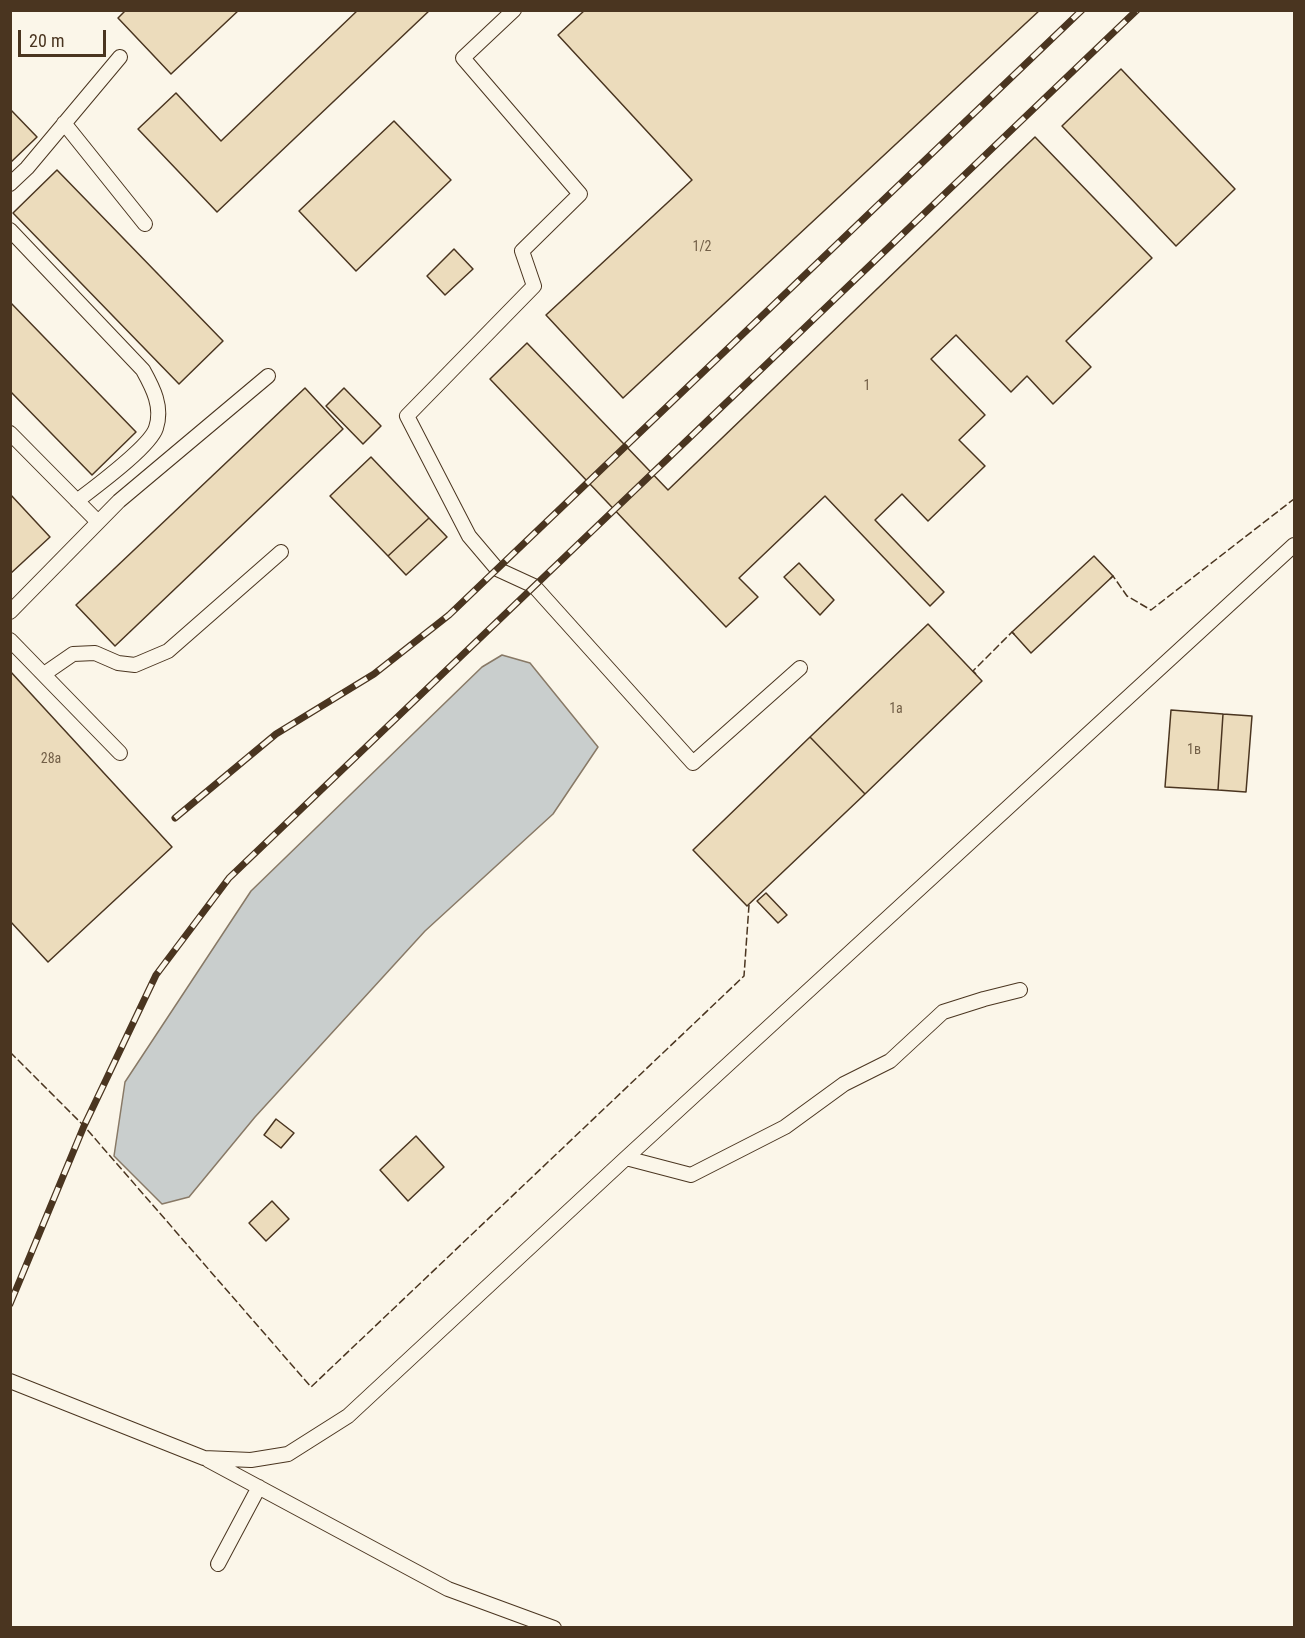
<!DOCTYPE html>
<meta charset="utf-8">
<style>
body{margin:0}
#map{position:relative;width:1305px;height:1638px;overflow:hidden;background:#fbf6e9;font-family:"Roboto Condensed",sans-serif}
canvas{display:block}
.frame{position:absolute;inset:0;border:12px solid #4a3520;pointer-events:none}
.scale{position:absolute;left:18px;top:30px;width:88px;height:27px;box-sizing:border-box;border:3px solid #4a3520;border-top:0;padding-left:8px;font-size:18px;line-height:21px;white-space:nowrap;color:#4a3520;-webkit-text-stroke:4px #fbf6e9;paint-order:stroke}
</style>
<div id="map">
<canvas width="1305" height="1638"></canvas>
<div class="frame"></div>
<div class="scale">20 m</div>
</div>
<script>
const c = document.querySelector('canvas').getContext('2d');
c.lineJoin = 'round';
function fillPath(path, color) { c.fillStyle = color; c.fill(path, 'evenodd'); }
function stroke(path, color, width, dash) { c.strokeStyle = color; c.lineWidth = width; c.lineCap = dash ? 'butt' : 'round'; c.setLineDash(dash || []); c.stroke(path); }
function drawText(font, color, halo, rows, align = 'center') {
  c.font = font + ' "Roboto Condensed",sans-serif'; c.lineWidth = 4.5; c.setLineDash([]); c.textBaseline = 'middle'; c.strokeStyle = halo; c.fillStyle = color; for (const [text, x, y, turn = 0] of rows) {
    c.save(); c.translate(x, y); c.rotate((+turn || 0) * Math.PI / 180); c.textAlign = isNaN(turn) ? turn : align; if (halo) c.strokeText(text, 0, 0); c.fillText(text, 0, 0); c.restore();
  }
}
const water = new Path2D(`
 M502 655 530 663 598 747 553 814 425 931 255 1117 189 1197 162 1204 114 1156 125 1082 251 891 482 667Z`);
const building = new Path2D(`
 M126 10H239L171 74 118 18Z
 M358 10H430L217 212 138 129 176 93 221 141Z
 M585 10H1040L623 398 546 315 692 180 558 35Z
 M1121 69 1235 189 1176 246 1062 126Z
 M10 109 37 137 10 163Z
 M394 121 451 180 356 271 299 211Z
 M1035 137 1152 258 1066 341 1091 367 1053 404 1027 376 1011 392 956 335 931 359 985 415 959 440 985 466 928 521 902 494 875 520 944 592 930 606 825 496 739 578 758 597 726 627 490 379 527 343 668 490Z
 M57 170 223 341 179 384 13 213Z
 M454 249 473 269 445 295 427 276Z
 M10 302 136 432 92 475 10 391Z
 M305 388 343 429 115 646 76 605Z
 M344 388 381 426 363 444 326 406Z
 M371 457 429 518 388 556 330 496Z
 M10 494 50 537 10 574Z
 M429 518 447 537 406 575 388 556Z
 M1094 556 1113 576 1031 653 1012 632Z
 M799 563 834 600 820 615 784 577Z
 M928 624 982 681 865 794 810 737Z
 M10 671 172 847 48 962 10 921Z
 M1171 710 1223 714 1218 790 1165 787Z
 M1223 714 1252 716 1246 792 1218 790Z
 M810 737 865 794 747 906 693 850Z
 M766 893 787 915 778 923 757 901Z
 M276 1119 294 1133 281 1148 264 1135Z
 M416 1136 444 1167 408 1201 380 1170Z
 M272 1201 289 1219 266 1241 249 1223Z`);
const service = new Path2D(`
 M514 10 463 58 580 194 522 251 534 286 407 416 469 536 497 569 534 586 693 763 800 668
 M64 123 145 224
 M10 184 27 168 120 57
 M10 230 143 370C153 388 163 407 156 428 150 447 95 487 77 501
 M10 433 98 522
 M10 612 119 501 268 376
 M10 640 120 753
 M44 674 73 654 95 653 118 663 135 665 168 651 281 552
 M626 1158 691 1175 785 1127 844 1084 890 1061 943 1012 984 999 1020 990
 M10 1381 204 1458 251 1460 288 1454 348 1416 626 1158 1294 545
 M208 1460 448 1589 554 1628
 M218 1564 259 1487`);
const rail = new Path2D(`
 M175 818 276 734 374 674 449 615 1082 10
 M10 1304 84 1126 156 975 229 878 1137 10`);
const fence = new Path2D(`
 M1110 579 1113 576 1127 596 1151 610 1294 499
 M976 674 973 671 1012 632 1015 635
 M10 1052 84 1126 311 1387 744 976 749 905`);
const numberNames = [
 ["1/2",702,247],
 ["1",867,386],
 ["1а",896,709],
 ["1в",1194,750],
 ["28а",51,759]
];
fillPath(water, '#c9cecd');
stroke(water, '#887966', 1.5);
fillPath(building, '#ecdcbc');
stroke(building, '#4a3520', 1.5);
stroke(service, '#4a3520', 16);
stroke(service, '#fbf6e9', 14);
stroke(rail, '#4a3520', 7);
stroke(rail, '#fbf6e9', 4.5, [14]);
stroke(fence, '#4a3520', 1.5, [8, 3]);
drawText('14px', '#725f47', null, numberNames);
</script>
